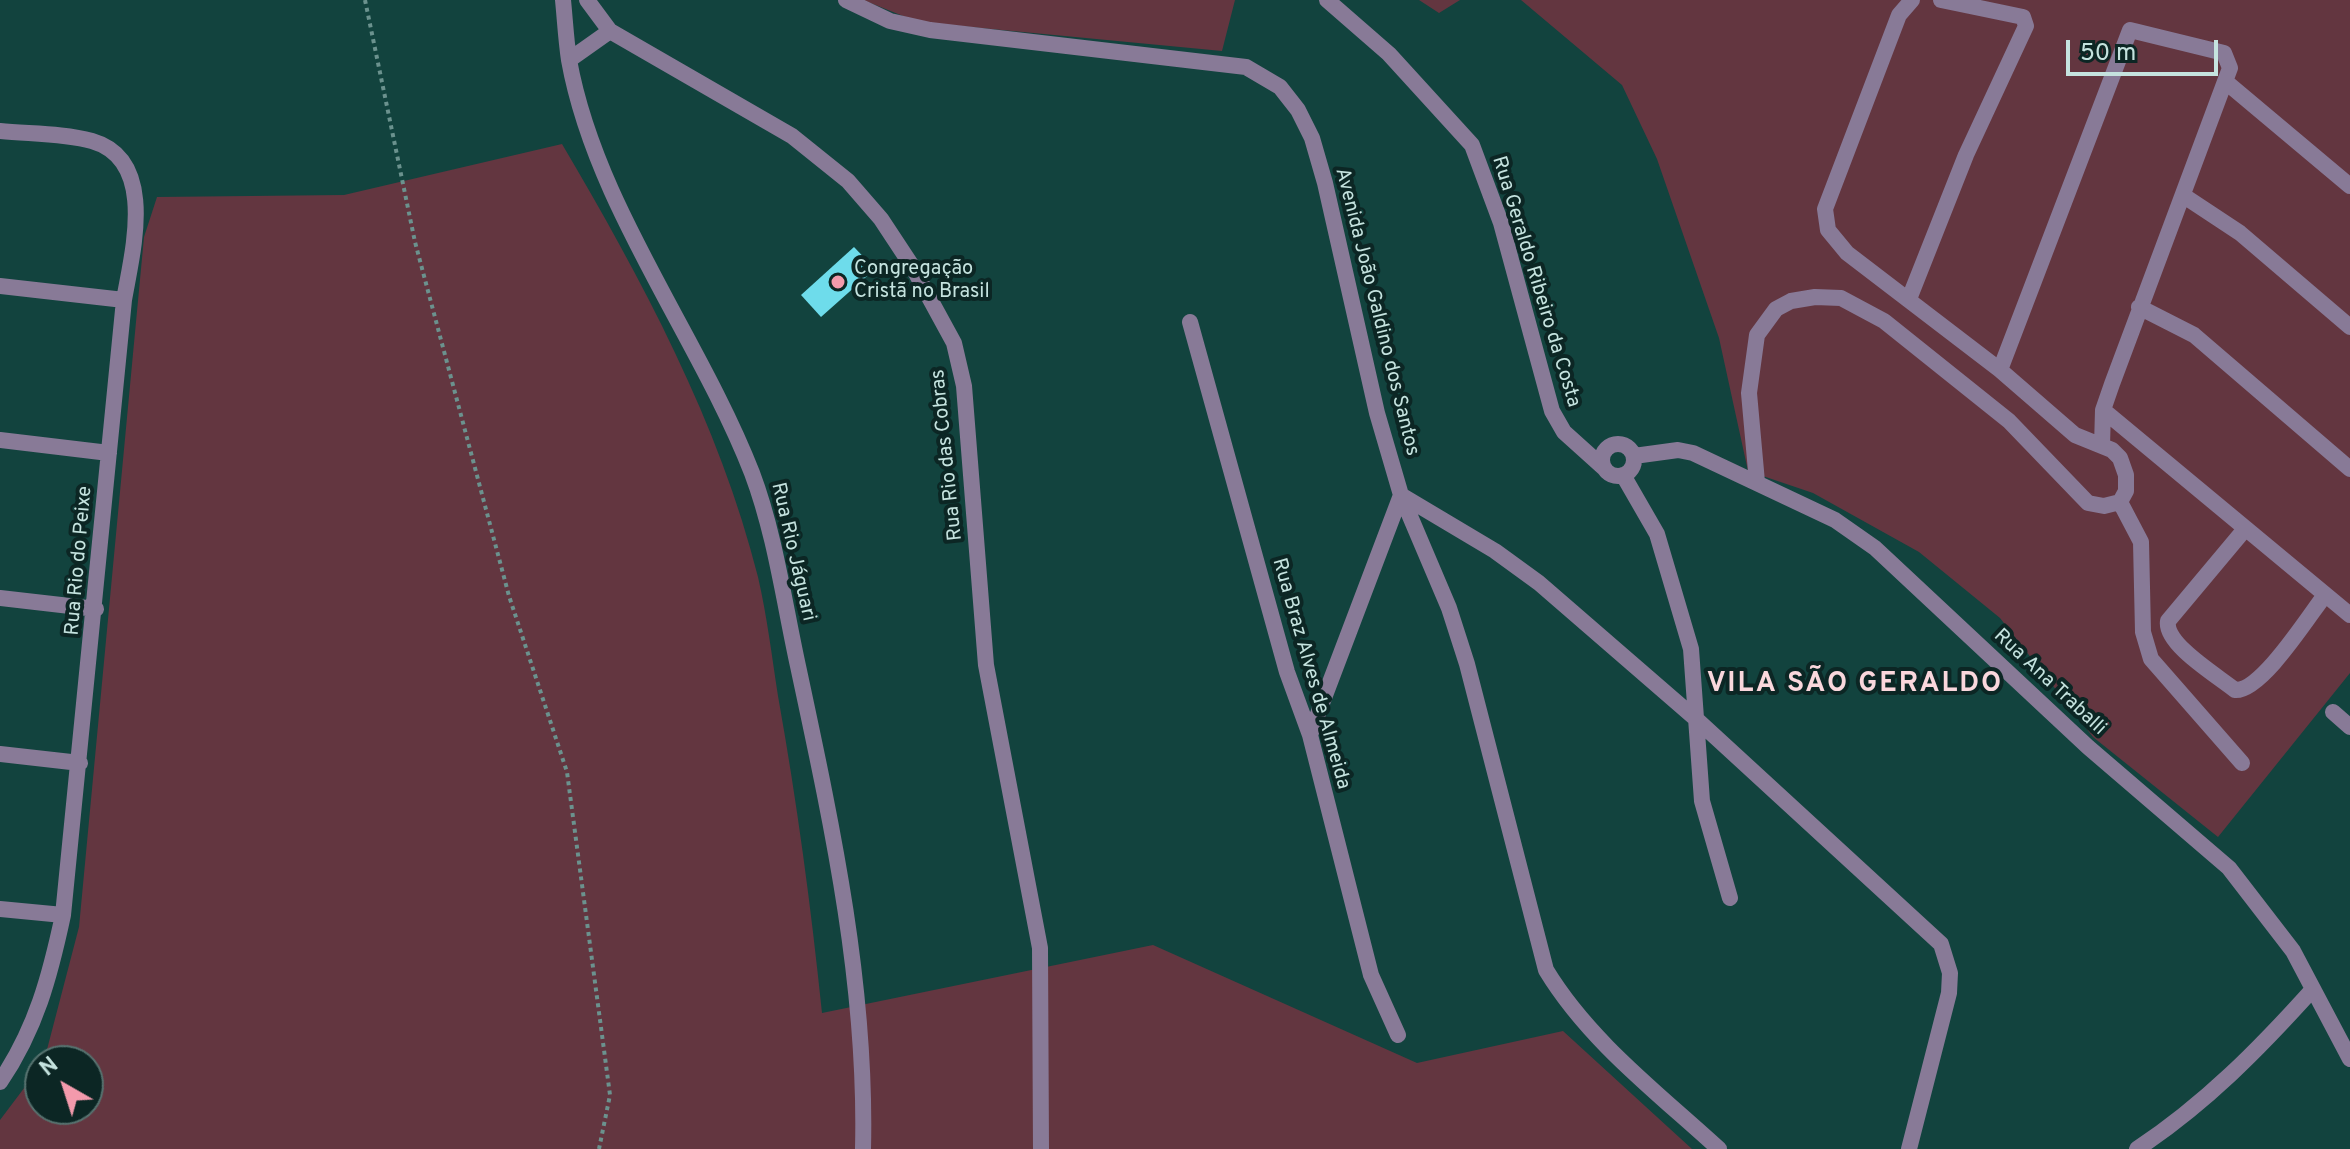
<!DOCTYPE html>
<meta charset="utf-8">
<style>
body{margin:0}
#map{position:relative;width:2350px;height:1149px;overflow:hidden;background:#12433e;font-family:Overpass,sans-serif}
canvas{display:block}
.north{position:absolute;left:24px;top:1045px;width:80px;height:80px;box-sizing:border-box;background:#0c2624;border:2px solid #56726f;border-radius:50%;rotate:321deg;font-size:22px;font-weight:700;line-height:32px;text-align:center;color:#c5e3df}
.north::after{content:'';display:block;margin:auto;width:28px;height:36px;background:#f39aac;clip-path:polygon(50% 0,100% 100%,50% 72%,0 100%)}
.scale{position:absolute;left:2066px;top:40px;width:152px;height:36px;box-sizing:border-box;border:4px solid #c5e3df;border-top:0;padding-left:10px;font-size:24px;line-height:28px;white-space:nowrap;color:#c5e3df;-webkit-text-stroke:6px #0c2624;paint-order:stroke}
</style>
<div id="map">
<canvas width="2350" height="1149"></canvas>
<div class="north">N</div>
<div class="scale">50 m</div>
</div>
<script>
const c = document.querySelector('canvas').getContext('2d');
c.lineJoin = 'round';
function fillPath(path, color) { c.fillStyle = color; c.fill(path, 'evenodd'); }
function stroke(path, color, width, dash) { c.strokeStyle = color; c.lineWidth = width; c.lineCap = dash ? 'butt' : 'round'; c.setLineDash(dash || []); c.stroke(path); }
function drawText(font, color, halo, rows, align = 'center') {
  c.font = font + ' Overpass,sans-serif'; c.lineWidth = 8; c.setLineDash([]); c.textBaseline = 'middle'; c.strokeStyle = halo; c.fillStyle = color; for (const [text, x, y, turn = 0] of rows) {
    c.save(); c.translate(x, y); c.rotate((+turn || 0) * Math.PI / 180); c.textAlign = isNaN(turn) ? turn : align; if (halo) c.strokeText(text, 0, 0); c.fillText(text, 0, 0); c.restore();
  }
}
const green = new Path2D(`
 M863 0H1235L1222 51 918 22Z
 M1419 0H1460L1439 13Z
 M1521 0H2350V673L2218 837 2093 737 2000 618 1919 552 1813 493 1748 471 1719 338 1657 159 1622 85Z
 M562 144C641 278 720 424 758 577 767 616 772 657 778 696 797 802 811 906 822 1013L1153 945 1417 1063 1563 1031 1692 1149H0V1120L40 1067V1109H88V1061H44L79 927 144 237 157 197 344 195Z`);
const building = new Path2D(`
 M854 247 875 269 821 317 801 295Z`);
const path = new Path2D(`
 M365 0 415 242 509 596 567 772 610 1095 599 1149`);
const street = new Path2D(`
 M563 0C565 20 566 40 569 60 595 205 699 337 752 473 775 534 784 602 798 666 832 825 867 985 863 1149
 M587 0 610 31 792 136 848 181 881 219 912 266 954 343 964 386 986 665 1040 948 1041 1149
 M846 0 890 21 930 30 1246 67 1280 87 1298 110 1312 138 1325 183 1377 413 1401 495 1449 608 1467 664 1546 970C1589 1041 1658 1093 1719 1149
 M1327 0 1389 54 1472 145 1501 223 1552 411 1564 432 1604 468
 M1912 0 1899 15 1825 209 1828 230 1847 253 2000 370 2075 435 2112 450 2120 458 2126 475V491L2120 502
 M569 60 610 31
 M2226 82 2350 186
 M0 131C29 134 63 133 92 141 158 160 132 253 124 300L63 915C50 976 36 1029 0 1082
 M2184 196 2240 233 2350 327
 M0 286 124 300
 M1909 299 1966 155 2026 26 2023 17 1941 0
 M2139 307 2194 335 2350 469
 M1190 322 1287 672 1310 735 1371 975 1398 1035
 M2000 370 2130 30 2224 53 2230 68 2112 384 2103 410 2102 446
 M2103 410 2350 615
 M0 440 109 453
 M1602 460a16 16 0 1 1 32 0a16 16 0 1 1-32 0Z
 M1634 456 1678 450 1693 453 1835 520 1875 548 2088 747 2229 868 2293 951 2350 1059
 M1623 475 1657 534 1691 649 1702 801 1730 898
 M1757 482 1749 393 1757 335 1776 309 1791 301 1815 297 1841 298 1884 321 2009 421 2088 503 2104 506 2120 502
 M1401 495 1495 551 1539 583 1696 719 1941 944 1950 973 1949 993 1909 1149
 M2120 502 2141 542 2143 632 2151 659 2242 763
 M2245 529 2168 621C2164 644 2218 676 2235 690 2261 692 2308 617 2325 595
 M0 598 96 609
 M2333 712 2350 727
 M1310 735 1401 495
 M0 754 80 763
 M0 909 63 915
 M2137 1149C2205 1104 2259 1049 2313 989`);
const markers = [
 [838,282,8,"#f39aac"]
];
const poiNames = [
 ["Congregação",854,270],
 ["Cristã no Brasil",854,293]
];
const streetNames = [
 ["Rua Geraldo Ribeiro da Costa",1535,282,73],
 ["Avenida João Galdino dos Santos",1376,312,76],
 ["Rua Rio das Cobras",948,455,-96],
 ["Rua Rio Jáguari",792,552,77],
 ["Rua Rio do Peixe",80,561,-85],
 ["Rua Braz Alves de Almeida",1310,674,74],
 ["Rua Ana Traballi",2049,683,43]
];
const districtNames = [
 ["VILA SÃO GERALDO",1855,685]
];
fillPath(green, '#633640');
fillPath(building, '#6edceb');
stroke(path, '#6b928e', 4, [4, 4]);
stroke(street, '#887a97', 16);
for (const [x, y, r, color] of markers) { const dot = new Path2D(); dot.arc(x, y, r, 0, 2 * Math.PI); c.fillStyle = color; c.fill(dot); stroke(dot, '#0c2624', 3); }
drawText('20px', '#c5e3df', '#0c2624', poiNames, 'left');
drawText('20px', '#c5e3df', '#0c2624', streetNames);
c.letterSpacing = '2px';
drawText('bold 28px', '#fad7dc', '#0c2624', districtNames);
c.letterSpacing = '0px';
</script>
